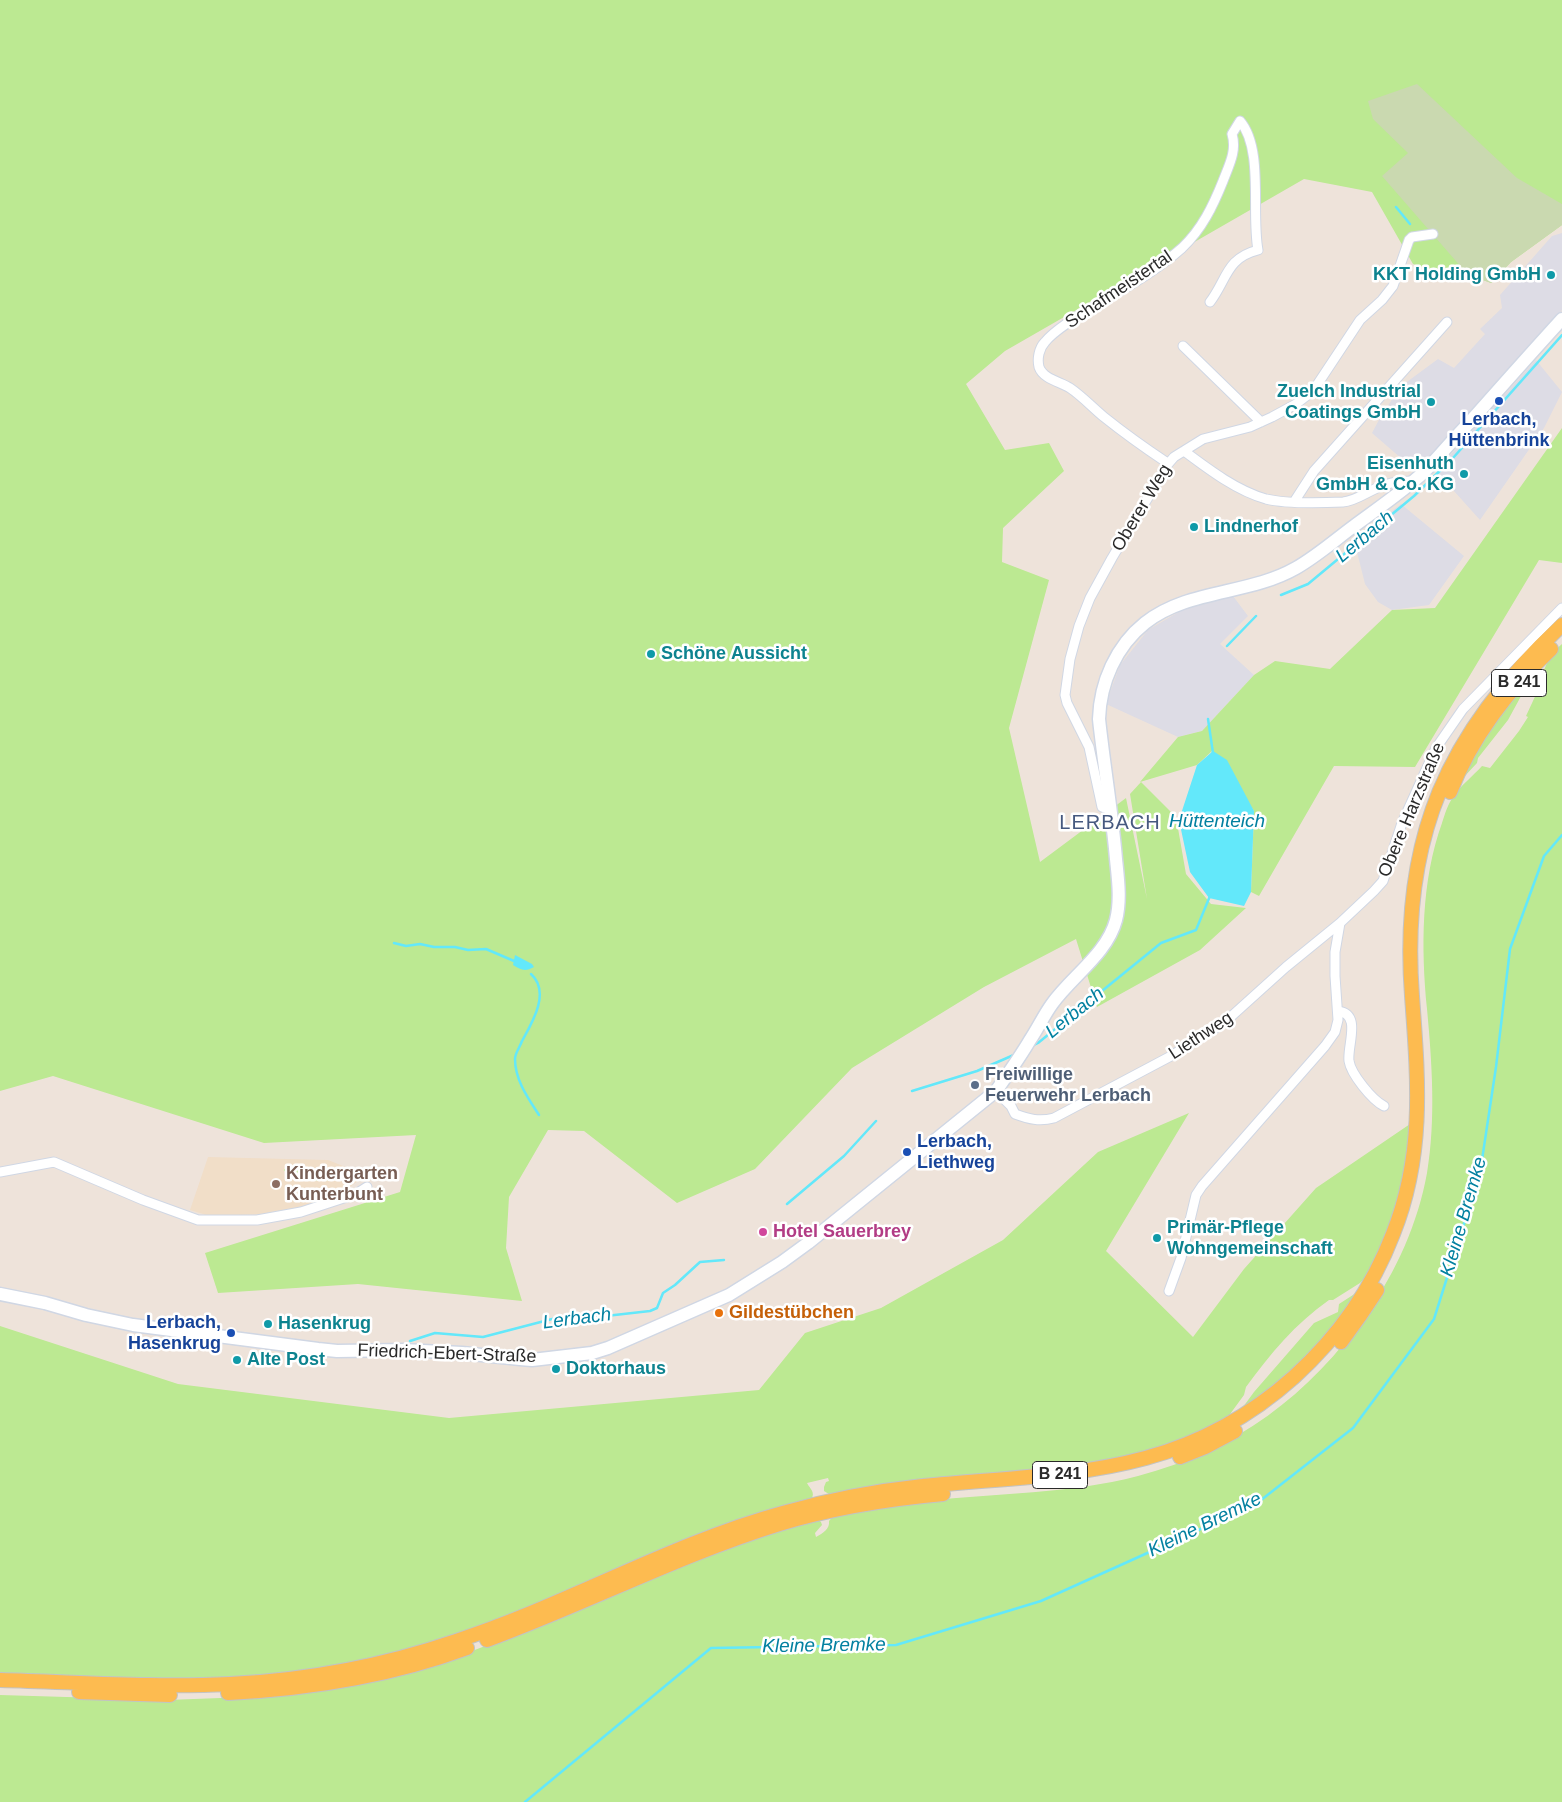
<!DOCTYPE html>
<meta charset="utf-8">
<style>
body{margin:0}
canvas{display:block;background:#eee3da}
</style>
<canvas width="1562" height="1802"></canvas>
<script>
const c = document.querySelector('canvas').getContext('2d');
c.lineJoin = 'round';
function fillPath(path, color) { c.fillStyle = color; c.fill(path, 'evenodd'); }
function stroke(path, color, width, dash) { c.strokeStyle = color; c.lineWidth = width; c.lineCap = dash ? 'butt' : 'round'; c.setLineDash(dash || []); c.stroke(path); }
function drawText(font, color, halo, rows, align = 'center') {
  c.font = font + ' Arial,sans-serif'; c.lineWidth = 5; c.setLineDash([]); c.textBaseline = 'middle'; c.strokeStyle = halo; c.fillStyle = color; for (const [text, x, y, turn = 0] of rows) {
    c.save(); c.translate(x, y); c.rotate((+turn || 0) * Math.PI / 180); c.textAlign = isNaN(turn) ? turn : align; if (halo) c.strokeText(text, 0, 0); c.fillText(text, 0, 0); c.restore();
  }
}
const industrial = new Path2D(`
 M1562 233V310L1417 472 1372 433 1380 418 1400 387 1438 359 1454 368 1485 334 1480 329 1502 308 1500 295 1552 236Z
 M1536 360 1562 392 1544 428 1480 520 1436 471Z
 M1401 504 1464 556 1429 605 1392 610 1378 602 1365 584 1354 540Z
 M1233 596 1248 616 1220 644 1254 675 1202 731 1178 737 1106 704 1120 665 1148 630 1182 610Z`);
const education = new Path2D(`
 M208 1157 328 1160 366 1175 342 1193 306 1207 266 1214 210 1216 190 1210Z`);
const green = new Path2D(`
 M0 0H1562V225L1511 262 1491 283 1483 280 1475 283 1413 264 1372 192 1304 179 1005 351 966 384 1005 450 1049 443 1064 471 1003 528 1002 562 1049 580 1009 728 1040 862 1126 798 1147 899 1130 794 1141 782 1176 817 1186 874 1211 904 1246 908 1200 950 1097 1007 1076 939 984 987 852 1068 755 1169 677 1203 584 1131 548 1130 509 1197 506 1248 522 1301 358 1284 218 1293 205 1253 400 1192 416 1135 264 1143 53 1076 0 1091Z
 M1562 428V563L1539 560 1415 767 1334 766 1259 896 1251 892 1254 811 1212 751 1197 765 1140 782 1178 737 1202 731 1254 675 1275 661 1330 669 1392 610 1435 608Z
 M1562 644V1802H0V1695L167 1700 274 1696 464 1654 517 1634 699 1558 783 1529 817 1519 821 1522 822 1525 815 1533 816 1537C823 1533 830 1529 829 1521L834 1515C865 1510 896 1504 927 1501 997 1493 1069 1494 1138 1476 1236 1450 1309 1396 1367 1313 1396 1272 1418 1223 1427 1173 1436 1119 1432 1063 1427 1009 1421 948 1421 881 1442 823 1445 814 1448 803 1454 796 1461 785 1473 776 1482 766L1490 768 1519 731 1528 717 1526 716 1539 688 1537 686 1551 654Z
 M1538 668 1529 687H1526L1508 720 1478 758 1477 763 1463 778 1464 771 1493 724Z
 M1189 1113 1106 1251 1193 1337 1244 1269 1316 1188 1413 1122 1402 1193 1372 1270 1360 1283 1333 1300H1329C1295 1324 1271 1353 1246 1387L1244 1395 1225 1421 1180 1443 1104 1464 832 1496 824 1491V1487L826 1482 829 1481 828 1478 807 1483C810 1489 816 1492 811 1500L510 1617 431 1645 322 1670 213 1680 0 1676V1326L178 1384 449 1418 759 1390 805 1333 881 1308 1003 1240 1098 1152Z
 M284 1169 338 1170 336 1180 314 1181 311 1174 284 1171Z
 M1356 1293 1333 1329 1299 1366 1242 1411 1243 1407 1254 1392 1314 1323 1338 1312 1339 1304Z`);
const cemetery = new Path2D(`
 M1417 84 1517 178 1562 204V225L1511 262 1491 283 1483 280 1475 283 1382 176 1408 153 1373 119 1368 101Z`);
const water = new Path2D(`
 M1213 751 1227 760 1254 811 1251 892 1244 906 1209 898 1190 872 1179 820 1197 765Z
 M515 955 532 964 534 967C525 972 521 970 513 965Z`);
const stream = new Path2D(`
 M1396 207 1410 224
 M1281 595 1308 584 1414 496 1453 458 1562 335
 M1227 646 1256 616
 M1208 719 1213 753
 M394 943 406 946 420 944 434 947H455L468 950 486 949 514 961
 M531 974C551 992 532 1023 522 1041 520 1047 515 1053 515 1059 515 1080 528 1098 539 1115
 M1032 1046 1038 1043 1161 943 1196 930 1210 896
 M912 1091 977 1071 1016 1054
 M787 1204 844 1156 876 1121
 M410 1341 435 1333 483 1337 556 1318 597 1317 650 1311 657 1308 663 1293 675 1285 700 1262 724 1260
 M525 1802 711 1648 896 1645 1041 1601 1256 1504 1353 1428 1434 1319 1480 1173 1496 1067 1510 949 1544 856 1562 835`);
const street = new Path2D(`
 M1183 346 1261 422
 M1184 451C1208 469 1237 491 1266 499 1287 504 1321 503 1343 502 1355 501 1365 493 1377 488 1388 482 1400 481 1413 481
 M1166 462C1145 448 1124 433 1104 417 1093 408 1082 396 1070 388 1061 382 1043 379 1039 367 1037 359 1039 348 1045 342 1057 327 1087 311 1103 301 1131 285 1158 269 1182 248 1202 229 1213 206 1223 181 1229 165 1237 151 1232 134L1240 121C1264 149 1251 214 1258 250 1226 258 1227 280 1210 302
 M1294 502 1314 471 1447 322
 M1111 810 1102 807 1089 747 1067 703 1065 695 1070 659 1079 626 1090 598 1112 558 1168 464 1174 457 1203 439 1250 427 1272 417 1296 404 1313 391 1360 320 1382 300 1393 286 1409 240 1412 237 1433 234
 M1338 1011C1362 1014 1347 1045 1349 1061 1351 1074 1372 1100 1384 1106
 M996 1091 1011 1106 1015 1114C1029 1119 1039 1122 1054 1118L1171 1056 1225 1022 1286 967 1340 923 1374 891 1383 881 1402 823 1436 748 1463 709 1562 608
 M0 1172 54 1162 143 1200 198 1220H257L301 1212 356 1194 367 1187
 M1169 1291 1181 1258 1196 1195 1202 1186 1325 1046 1335 1032 1338 1020 1335 976V952L1340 923`);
const secondary = new Path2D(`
 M0 1294 45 1303 86 1315 133 1325 318 1349 337 1351 404 1350 462 1353 520 1359 532 1360 592 1353 608 1348 729 1295 782 1262 808 1243 996 1091C1008 1074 1020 1057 1030 1040 1038 1028 1044 1015 1052 1004 1072 976 1107 954 1116 920 1121 900 1118 879 1116 859 1112 812 1104 766 1099 719 1100 683 1116 646 1145 623 1188 589 1249 595 1296 568 1317 556 1335 540 1354 526 1377 509 1402 492 1423 473 1439 457 1453 439 1469 423 1500 388 1531 353 1562 319`);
const primary = new Path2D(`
 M1450 792C1471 738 1509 688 1551 649
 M1341 1342 1359 1317 1377 1290
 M1180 1457 1205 1447 1235 1431
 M487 1640C585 1604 679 1555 779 1524 832 1508 888 1499 943 1494
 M0 1680C77 1682 154 1688 230 1684 307 1680 383 1666 456 1641 567 1605 670 1544 783 1513 829 1500 876 1491 923 1486 1065 1472 1180 1479 1294 1377 1337 1338 1372 1289 1393 1234 1425 1154 1418 1079 1412 996 1400 839 1447 732 1562 625
 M79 1692 170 1695
 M228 1693C309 1689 391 1676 467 1648`);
const markers = [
 [1551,275,5,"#0f9aa8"],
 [1499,401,5,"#1a4fb4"],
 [1431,402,5,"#0f9aa8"],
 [1464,474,5,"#0f9aa8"],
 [1194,527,5,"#0f9aa8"],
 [651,654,5,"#0f9aa8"],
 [975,1085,5,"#5c6f8a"],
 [907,1152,5,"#1a4fb4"],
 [276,1184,5,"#8d6e63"],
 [763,1232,5,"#d1479c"],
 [1157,1238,5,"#0f9aa8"],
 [719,1313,5,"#e8710a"],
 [268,1324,5,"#0f9aa8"],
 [231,1333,5,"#1a4fb4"],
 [237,1360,5,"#0f9aa8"],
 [556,1369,5,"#0f9aa8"]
];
const shields = [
 [1519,683,55],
 [1060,1475,55]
];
const shieldNames = [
 ["B 241",1519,683],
 ["B 241",1060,1475]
];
const cultureNames = [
 ["KKT Holding GmbH",1541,275,"right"],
 ["Zuelch Industrial",1421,392,"right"],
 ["Coatings GmbH",1421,413,"right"],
 ["Eisenhuth",1454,464,"right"],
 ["GmbH & Co. KG",1454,485,"right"],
 ["Lindnerhof",1204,527],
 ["Schöne Aussicht",661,654],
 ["Primär-Pflege",1167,1228],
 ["Wohngemeinschaft",1167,1249],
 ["Hasenkrug",278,1324],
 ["Alte Post",247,1360],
 ["Doktorhaus",566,1369]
];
const streetNames = [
 ["Schafmeistertal",1119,290,-34],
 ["Oberer Weg",1142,508,-59],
 ["Obere Harzstraße",1412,810,-67],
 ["Liethweg",1201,1036,-33],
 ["Friedrich-Ebert-Straße",447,1354,2]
];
const transitNames = [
 ["Lerbach,",1499,420],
 ["Hüttenbrink",1499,441],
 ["Lerbach,",917,1142,"left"],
 ["Liethweg",917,1163,"left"],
 ["Lerbach,",221,1323,"right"],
 ["Hasenkrug",221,1344,"right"]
];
const serviceNames = [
 ["Freiwillige",985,1075],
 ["Feuerwehr Lerbach",985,1096]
];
const educationNames = [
 ["Kindergarten",286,1174],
 ["Kunterbunt",286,1195]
];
const hotelNames = [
 ["Hotel Sauerbrey",773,1232]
];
const foodNames = [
 ["Gildestübchen",729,1313]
];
const waterNames = [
 ["Lerbach",1365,537,-40],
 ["Hüttenteich",1217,822],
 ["Lerbach",1075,1013,-39],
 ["Kleine Bremke",1464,1217,-74],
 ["Lerbach",577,1319,-7],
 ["Kleine Bremke",1205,1525,-26],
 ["Kleine Bremke",824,1646,-1]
];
const quarterNames = [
 ["LERBACH",1110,823]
];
fillPath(industrial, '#dddce5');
fillPath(education, '#f1dec8');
fillPath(green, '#bce992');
fillPath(cemetery, '#cad9b0');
fillPath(water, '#63e8fa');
stroke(stream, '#63e8fa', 2.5);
stroke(street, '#d0d7e4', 11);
stroke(secondary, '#d0d7e4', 15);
stroke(primary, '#c3c3c3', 16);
stroke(street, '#fff', 9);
stroke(secondary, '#fff', 12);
stroke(primary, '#fdbb50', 14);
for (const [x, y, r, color] of markers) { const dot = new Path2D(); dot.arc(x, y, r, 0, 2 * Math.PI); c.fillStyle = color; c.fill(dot); stroke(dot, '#fff', 2); }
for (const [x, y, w] of shields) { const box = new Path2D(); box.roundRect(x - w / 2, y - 13.5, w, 27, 4); c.fillStyle = '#fff'; c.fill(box); stroke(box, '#2a2a2a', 1); }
drawText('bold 16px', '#2a2a2a', null, shieldNames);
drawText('bold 18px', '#0d838f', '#fff', cultureNames, 'left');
drawText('18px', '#2a2a2a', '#fff', streetNames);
drawText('bold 18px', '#164399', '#fff', transitNames);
drawText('bold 18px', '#4e5e75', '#fff', serviceNames, 'left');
drawText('bold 18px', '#785e54', '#fff', educationNames, 'left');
drawText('bold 18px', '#b23c85', '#fff', hotelNames, 'left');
drawText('bold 18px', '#c56008', '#fff', foodNames, 'left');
drawText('italic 19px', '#0280a0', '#fff', waterNames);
c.letterSpacing = '1px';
drawText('20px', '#46597f', '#fff', quarterNames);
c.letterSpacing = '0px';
</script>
